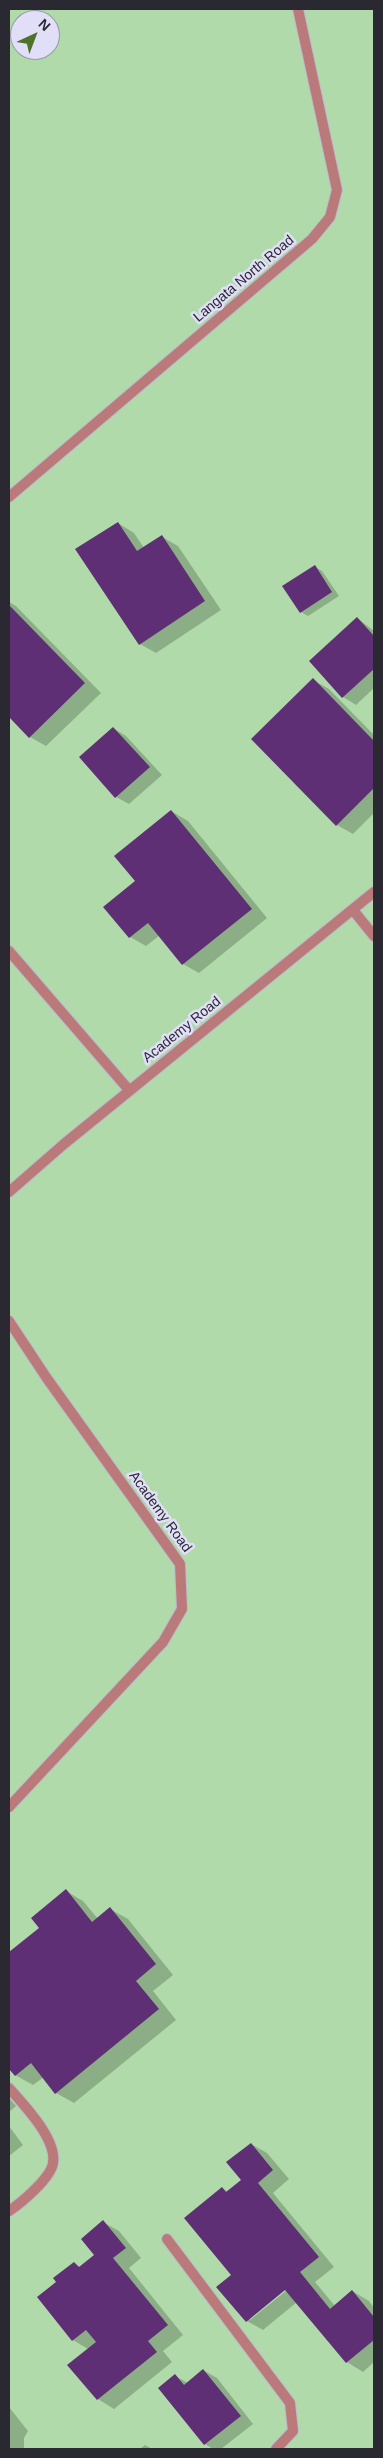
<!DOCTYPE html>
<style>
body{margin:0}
#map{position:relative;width:383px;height:2458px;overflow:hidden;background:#e1def8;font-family:Helvetica,sans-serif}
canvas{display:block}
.frame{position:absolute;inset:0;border:10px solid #2a2932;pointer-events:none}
.north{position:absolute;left:10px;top:10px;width:50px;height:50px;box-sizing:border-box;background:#e1def8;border:1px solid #9896a9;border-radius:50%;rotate:43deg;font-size:14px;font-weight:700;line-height:20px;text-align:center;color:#2a2932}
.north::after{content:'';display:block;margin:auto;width:18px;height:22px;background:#4f722a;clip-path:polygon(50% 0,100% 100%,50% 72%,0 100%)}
</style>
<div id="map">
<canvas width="383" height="2458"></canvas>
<div class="frame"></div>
<div class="north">N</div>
</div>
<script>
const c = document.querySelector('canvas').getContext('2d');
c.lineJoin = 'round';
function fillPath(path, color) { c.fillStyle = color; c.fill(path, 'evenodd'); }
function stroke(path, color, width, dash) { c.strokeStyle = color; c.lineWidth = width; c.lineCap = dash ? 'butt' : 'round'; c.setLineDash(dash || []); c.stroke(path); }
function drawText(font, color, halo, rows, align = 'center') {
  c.font = font + ' Helvetica,sans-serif'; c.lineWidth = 5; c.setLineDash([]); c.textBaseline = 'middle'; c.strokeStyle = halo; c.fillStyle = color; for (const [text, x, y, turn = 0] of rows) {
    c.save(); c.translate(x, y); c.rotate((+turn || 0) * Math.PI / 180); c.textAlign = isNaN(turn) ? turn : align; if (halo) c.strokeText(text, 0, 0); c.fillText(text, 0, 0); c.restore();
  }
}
const green = new Path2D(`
 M9 9H374V2449H9ZM20 20H50V50H20Z`);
const shadow = new Path2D(`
 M118 523 134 533 144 548 162 537 178 546 221 610 156 653 140 644Z
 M315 567 322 571 339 596 308 616 301 612Z
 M9 602 16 606 101 693 46 746 30 737 9 715Z
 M357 618 374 631V688L356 705 343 697 310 661Z
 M313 680 329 689 374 735V813L353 834 337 825Z
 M113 728 126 736 162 775 129 804 116 797Z
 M171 811 188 821 267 918 199 973 183 964 160 935 146 946 130 937 136 881Z
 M66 1891 83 1901 98 1919 110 1909 128 1919 173 1975 153 1991 176 2020 74 2103 56 2093 44 2077 33 2085 15 2075 9 2067V1950L11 1952 41 1928Z
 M9 2098 16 2106 9 2112Z
 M9 2126 23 2145 9 2156Z
 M251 2144 267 2153 289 2179 273 2193 334 2267 315 2282 335 2306 352 2291 369 2301 374 2308V2362L363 2372 347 2362 297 2302 263 2330 247 2321 233 2275 222 2188 228 2192 243 2181ZM289 2285 291 2287 250 2320V2317Z
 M103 2222 119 2231 141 2258 129 2268 183 2335 163 2351 172 2362 114 2409 98 2399 69 2365 88 2349 73 2340 58 2282 74 2264 81 2267 95 2255Z
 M203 2370 217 2378 253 2424 221 2449H213L205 2444 159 2388 175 2376 188 2383Z
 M9 2407 28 2431 24 2438V2449H9Z
 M145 2445 152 2449H140Z`);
const building = new Path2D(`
 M118 522 137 551 162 535 205 601 139 645 75 549Z
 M315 565 332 592 300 613 282 586Z
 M9 605 85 683 29 738 9 717Z
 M357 617 374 636V669L342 698 309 661Z
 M313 678 374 741V788L336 826 251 739Z
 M113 727 150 767 115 798 79 757Z
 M171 810 252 909 182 965 148 923 129 938 103 907 135 881 114 856Z
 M66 1889 92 1922 110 1907 156 1964 136 1981 159 2009 55 2094 31 2063 15 2076 9 2069V1952L39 1928 31 1918Z
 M251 2143 273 2170 258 2183 319 2257 300 2272 330 2309 352 2290 374 2317V2340L346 2363 285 2290 246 2322 216 2287 231 2275 184 2218 222 2187 226 2192 241 2180 226 2162Z
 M103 2220 126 2248 113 2258 168 2325 148 2341 157 2352 97 2400 67 2365 96 2342 86 2330 72 2341 37 2297 56 2282 53 2278 74 2262 79 2267 94 2255 81 2239Z
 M203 2369 241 2416 204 2445 158 2388 175 2374 184 2385Z`);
const lane = new Path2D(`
 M9 951 129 1090
 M9 2088C24 2105 57 2139 53 2163 51 2178 21 2203 9 2211
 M167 2239 290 2403 293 2431 276 2449`);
const street = new Path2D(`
 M9 497 312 239 330 217 337 190 298 9
 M353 910 374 936
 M9 1192 64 1144 374 892
 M9 1321 46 1377 180 1564 182 1609 163 1642 9 1807`);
const streetNames = [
 ["Langata North Road",244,279,-40],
 ["Academy Road",182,1030,-39],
 ["Academy Road",160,1512,54]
];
fillPath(green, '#b0daa9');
fillPath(shadow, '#0003');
fillPath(building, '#5e2f74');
stroke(lane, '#bcbad0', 12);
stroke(street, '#bcbad0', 12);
stroke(lane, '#bb7a7a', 10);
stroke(street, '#bb7a7a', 10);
drawText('14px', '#2a2932', '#e1def8', streetNames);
</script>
